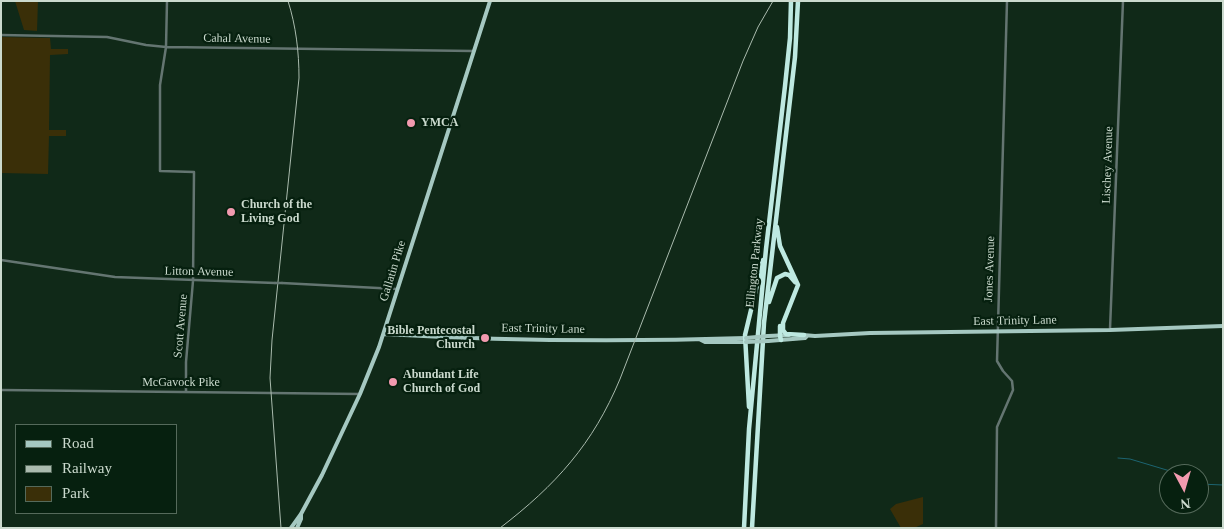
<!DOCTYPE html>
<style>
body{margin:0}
#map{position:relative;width:1224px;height:529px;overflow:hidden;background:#102918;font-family:"Times New Roman",serif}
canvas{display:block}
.frame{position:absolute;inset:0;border:2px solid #cbdace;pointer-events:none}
.legend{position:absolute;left:15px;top:424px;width:162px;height:90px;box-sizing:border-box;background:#06200f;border:1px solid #556a5b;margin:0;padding:6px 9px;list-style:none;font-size:15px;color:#cbdace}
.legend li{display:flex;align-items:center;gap:10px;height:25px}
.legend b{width:25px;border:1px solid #556a5b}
.north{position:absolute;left:1159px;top:464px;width:50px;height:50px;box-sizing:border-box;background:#06200f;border:1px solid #556a5b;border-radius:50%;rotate:174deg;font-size:14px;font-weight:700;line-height:20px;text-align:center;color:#cbdace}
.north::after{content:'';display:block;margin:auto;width:18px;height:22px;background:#f29aaf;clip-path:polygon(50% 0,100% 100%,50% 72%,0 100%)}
</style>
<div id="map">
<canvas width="1224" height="529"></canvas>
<div class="frame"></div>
<ul class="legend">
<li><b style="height:6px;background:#a5c8c1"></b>Road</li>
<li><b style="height:6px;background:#aabbae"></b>Railway</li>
<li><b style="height:14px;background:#3a2f08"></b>Park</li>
</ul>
<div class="north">N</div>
</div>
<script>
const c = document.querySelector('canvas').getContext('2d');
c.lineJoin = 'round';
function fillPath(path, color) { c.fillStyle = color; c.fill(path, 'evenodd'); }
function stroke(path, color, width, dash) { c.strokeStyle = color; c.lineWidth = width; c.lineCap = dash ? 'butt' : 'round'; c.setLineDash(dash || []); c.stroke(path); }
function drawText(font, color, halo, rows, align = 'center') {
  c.font = font + ' "Times New Roman",serif'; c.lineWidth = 4.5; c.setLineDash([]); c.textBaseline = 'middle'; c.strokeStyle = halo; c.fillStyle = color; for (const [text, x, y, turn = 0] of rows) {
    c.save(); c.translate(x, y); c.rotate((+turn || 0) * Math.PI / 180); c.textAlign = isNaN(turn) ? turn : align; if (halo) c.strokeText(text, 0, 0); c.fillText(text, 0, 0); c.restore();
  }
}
const green = new Path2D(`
 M15 1H38L37 31 24 30Z
 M1 37 50 38 51 49H68V54L50 55 49 130H66V136H49L48 174 1 173Z
 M923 497V524L914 528H901L890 509 896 504Z`);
const stream = new Path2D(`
 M1118 458 1130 459 1180 474
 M1199 484 1223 485`);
const minor = new Path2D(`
 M167 1 166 47 160 85V171L194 172 193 281 186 362V391
 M1 35 107 37 146 45 166 47 473 51
 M1 260 115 277 275 283
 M282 283 397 289
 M1110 329 1123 1
 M1 390 360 394
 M996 528 997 427 1013 390 1012 381 1003 371 997 361 1007 1`);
const major = new Path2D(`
 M384 334C504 341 626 342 746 338
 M803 335 815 336 870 333 1110 330 1223 326
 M768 336 789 335
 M701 340 705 342H746
 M768 341 805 338 807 336
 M291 528 301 514 322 475 360 394 379 347 490 1
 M297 528 301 519V514`);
const highway = new Path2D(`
 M777 227 780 246 798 285 783 323V330L786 334 804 335
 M769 302 777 278 785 274 789 275 795 282
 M780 326V336L781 340
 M749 407 745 335 763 260
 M744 528 749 429 766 249 785 86 790 38 791 1
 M752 528 764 323 795 57 798 1`);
const rail = new Path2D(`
 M281 528 270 378 272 340 299 78C299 52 296 26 288 1
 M500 528C556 485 593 444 620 379L743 61 758 27 773 1`);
const minorBridge = new Path2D(`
 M275 283H282`);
const majorBridge = new Path2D(`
 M746 338 768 336
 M746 342 768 341`);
const markers = [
 [411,123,5,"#f29aaf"],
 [231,212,5,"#f29aaf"],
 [485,338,5,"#f29aaf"],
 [393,382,5,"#f29aaf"]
];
const streetNames = [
 ["Cahal Avenue",237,39,1],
 ["Lischey Avenue",1108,165,-88],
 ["Ellington Parkway",755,263,-84],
 ["Jones Avenue",990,269,-88],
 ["Gallatin Pike",393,271,-73],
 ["Litton Avenue",199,272,1],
 ["East Trinity Lane",1015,321,-1],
 ["Scott Avenue",181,326,-85],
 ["East Trinity Lane",543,329,1],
 ["McGavock Pike",181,383]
];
const poiNames = [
 ["YMCA",421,123],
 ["Church of the",241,205],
 ["Living God",241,219],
 ["Bible Pentecostal",475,331,"right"],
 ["Church",475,345,"right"],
 ["Abundant Life",403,375],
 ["Church of God",403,389]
];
fillPath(green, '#3a2f08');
stroke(stream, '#1d6471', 1);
stroke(minor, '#647571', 2.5);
stroke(major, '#a5c8c1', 4);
stroke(highway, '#bee9e1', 4.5);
stroke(rail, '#aabbae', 1);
stroke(minorBridge, '#647571', 2.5);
stroke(majorBridge, '#a5c8c1', 4);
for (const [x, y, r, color] of markers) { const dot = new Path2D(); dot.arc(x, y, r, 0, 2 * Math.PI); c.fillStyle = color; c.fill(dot); stroke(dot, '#06200f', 2); }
drawText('12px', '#cbdace', '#06200f', streetNames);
drawText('bold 12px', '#cbdace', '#06200f', poiNames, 'left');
</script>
